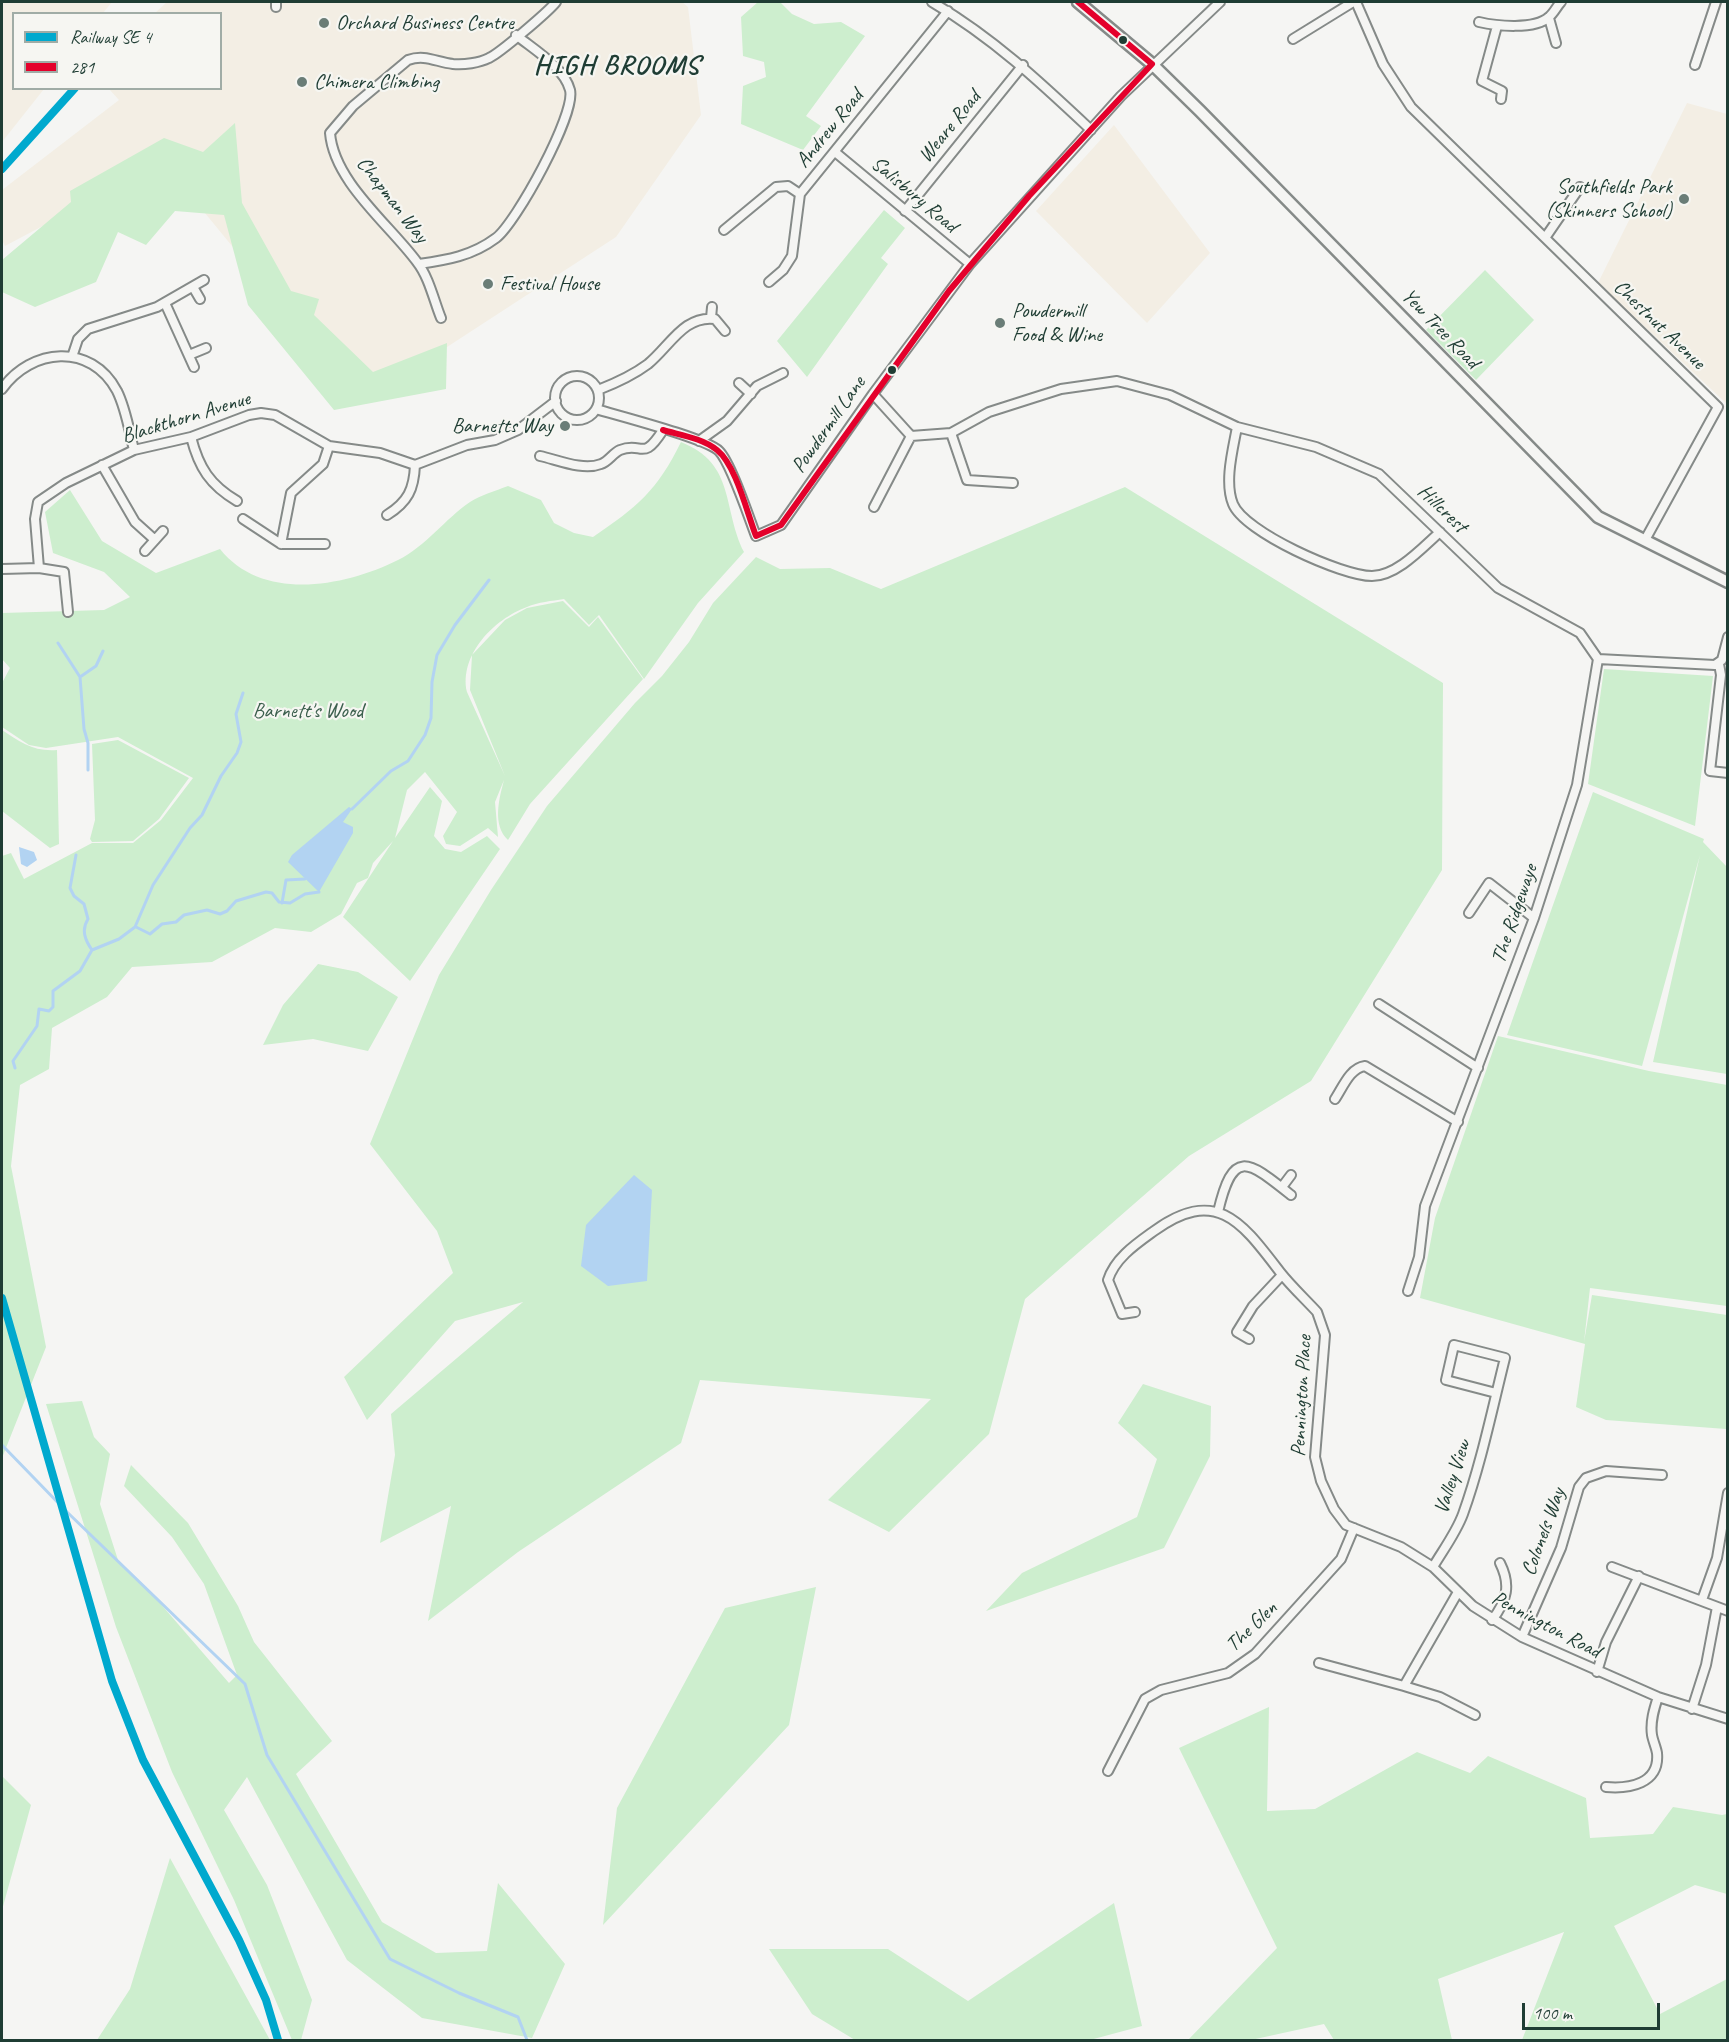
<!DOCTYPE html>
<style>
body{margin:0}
#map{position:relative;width:1729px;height:2042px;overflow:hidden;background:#f5f5f3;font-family:Caveat,sans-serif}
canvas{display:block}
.frame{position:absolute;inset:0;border:3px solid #1f3d34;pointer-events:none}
.legend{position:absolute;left:12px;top:12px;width:210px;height:78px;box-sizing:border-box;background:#f6f6f2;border:2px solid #a0aca6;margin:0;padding:8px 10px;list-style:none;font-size:18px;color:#1f3d34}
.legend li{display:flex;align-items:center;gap:12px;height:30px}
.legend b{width:30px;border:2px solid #a0aca6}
.scale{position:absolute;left:1522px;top:2003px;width:138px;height:27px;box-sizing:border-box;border:3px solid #1f3d34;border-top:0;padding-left:8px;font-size:18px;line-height:21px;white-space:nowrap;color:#1f3d34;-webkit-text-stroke:4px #f6f6f2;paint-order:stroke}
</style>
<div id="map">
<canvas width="1729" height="2042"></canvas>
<div class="frame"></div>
<ul class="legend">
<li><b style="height:8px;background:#00a9ce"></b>Railway SE 4</li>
<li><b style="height:8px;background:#e4002b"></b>281</li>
</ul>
<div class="scale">100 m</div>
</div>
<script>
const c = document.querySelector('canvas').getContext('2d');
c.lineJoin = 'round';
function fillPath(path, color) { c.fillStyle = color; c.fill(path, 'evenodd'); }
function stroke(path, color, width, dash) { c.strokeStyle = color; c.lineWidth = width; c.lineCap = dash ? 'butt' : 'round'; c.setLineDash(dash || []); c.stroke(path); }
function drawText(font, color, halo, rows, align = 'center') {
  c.font = font + ' Caveat,sans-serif'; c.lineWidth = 4.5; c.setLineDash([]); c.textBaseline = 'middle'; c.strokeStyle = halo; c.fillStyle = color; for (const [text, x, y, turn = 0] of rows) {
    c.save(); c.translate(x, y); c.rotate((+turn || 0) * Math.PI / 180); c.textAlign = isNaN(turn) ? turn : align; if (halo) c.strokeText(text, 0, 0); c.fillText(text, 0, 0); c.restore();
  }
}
const built = new Path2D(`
 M2 2H112L103 13 14 14V88L44 89 2 142Z
 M167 2H682L688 7 701 115 616 237 361 403 163 162 5 246 2 240V190L119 100 109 89 220 88V14L155 13Z
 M1687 103 1727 114V404L1598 283Z
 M1114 125 1210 253 1147 323 1036 211Z`);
const green = new Path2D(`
 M758 2H780L792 14 814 24 841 22 865 36 806 116 821 126 803 150 741 124 743 86 766 77 764 62 743 56 741 17Z
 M235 123 242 203 291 291 319 299 314 315 373 372 447 343 446 389 334 410 248 305 224 215 175 211 146 245 118 232 96 282 35 307 2 292V260L71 202 70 191 164 138 203 152Z
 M884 210 905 228 881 258 888 264 807 377 777 341Z
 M1485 270 1534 320 1476 380 1426 330Z
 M681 442C736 464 722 508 744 552L698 603 644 679 599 615 589 625 564 599C552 601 538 602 527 607 494 619 459 655 467 692L505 776 470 690 472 655 505 620 527 608 563 601 589 627 598 617 643 679 530 804 508 840C492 825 499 799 504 780L495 802 498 837 488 828 460 846 446 844 443 836 457 812 425 772 407 790 395 838 430 787 442 801 434 836 445 849 461 852 487 836 500 849 410 981 343 917 393 841 373 863 368 878 357 883 341 914 311 932 275 928 212 962 132 967 107 997 52 1028 49 1069 20 1085 11 1166 46 1347 2 1458V856L11 853 24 879 92 843H133L161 820 193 778 118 737 46 748 29 745 2 727V683L10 668 2 659V613L104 610 130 597 104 572 53 553 45 512 70 490 102 541 156 573 220 549C262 602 344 587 398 560 425 547 445 519 470 502 481 495 495 491 508 486L541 500 554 523 574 533 593 537C637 507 657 491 681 442Z
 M1125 487 1443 683 1442 870 1311 1081 1189 1156 1025 1299 989 1434 889 1532 828 1500 931 1399 700 1380 681 1443 518 1552 428 1621 451 1506 380 1543 395 1455 391 1414 523 1302 455 1321 367 1420 344 1377 453 1273 437 1231 370 1144 439 975 491 890 547 806 635 703 662 676 689 642 713 603 756 557 780 569 830 568 881 589Z
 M1604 669 1713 676 1695 826 1588 784Z
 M2 730C20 742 34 752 57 750L59 844 50 848 2 811Z
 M118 740 189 778 159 819 133 841 92 842 90 839 95 820 92 744Z
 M1593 792 1704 839 1703 842 1727 867V1074L1653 1062 1700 855 1642 1066 1507 1035Z
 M318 964 358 972 398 997 368 1051 313 1039 263 1045 283 1005Z
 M1498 1036 1649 1071 1727 1085V1306L1590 1288 1584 1342 1592 1295 1727 1315 1726 1429 1606 1420 1576 1407 1585 1344 1420 1298 1435 1218Z
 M1143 1384 1211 1406 1210 1456 1164 1548 986 1611 1022 1573 1137 1517 1157 1459 1118 1423Z
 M82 1401 94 1437 110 1454 100 1504 118 1560 159 1602 229 1683 237 1675 204 1584 172 1537 124 1486 131 1465 188 1523 238 1606 254 1642 332 1741 296 1774 382 1922 436 1953 487 1951 498 1883 565 1964 532 2038 422 2018 347 1960 247 1777 224 1810 267 1885 312 2000 301 2040H292L234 1900 172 1772 116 1627 46 1404Z
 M816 1587 789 1725 603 1925 617 1808 725 1608Z
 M1269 1707 1267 1811 1315 1809 1417 1752 1470 1773 1488 1756 1586 1798 1590 1838 1653 1834 1673 1807 1722 1815 1727 1814V1894L1695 1885 1614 1926 1660 2014 1727 1979V2040H1522L1564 1932 1438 1979 1452 2040H1334L1324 2024 1251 2040H1188L1277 1948 1179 1748Z
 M2 1776 31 1805 2 1910Z
 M170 1858 270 2040H97L130 1989Z
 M1114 1903 1142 2026 1090 2040H855L812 2014 769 1949H888L968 2001Z`);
const water = new Path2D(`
 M349 807 352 809 343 822 353 827V833L319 892 288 862 292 855Z
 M19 847 34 852 37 860 27 867 21 864Z
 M634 1175 652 1190 647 1281 608 1286 581 1266 586 1225Z`);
const stream = new Path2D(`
 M58 643 80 677
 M88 770V743L84 729 80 677 96 666 103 651
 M352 809 391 771 408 761 425 735 431 718 432 682 437 655 455 625 489 580
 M76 855 70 888 74 896 84 904 88 919C81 930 85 940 92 950
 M282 903 286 880 305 879
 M136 927 150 934 162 924 176 922 184 915 207 910 220 914 227 911 236 901 266 892 272 893 279 902 290 903 305 894 319 892
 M15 1068 13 1061 37 1026 39 1009 49 1011 53 1007V991L80 971 92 950 119 939 135 927 153 885 190 828 202 815 221 776 237 753 241 742 236 714 243 693
 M2 1445 67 1512 245 1684 267 1755 390 1959 459 1993 518 2017 527 2040`);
const street = new Path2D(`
 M276 2V7
 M932 2C992 37 1040 82 1091 130
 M1356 2 1383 64 1411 107 1718 407 1645 540
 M1549 18 1556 43
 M1479 22C1496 26 1535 30 1549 17 1554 13 1557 6 1561 2
 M1497 26 1482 81 1502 91 1501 99
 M1293 39 1353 2
 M1695 65 1716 2
 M835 152 970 264
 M905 211 1023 65
 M724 230 776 187 788 186 800 194
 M1545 238 1580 187
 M419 264C447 260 472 256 496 238 516 223 576 114 570 90 564 67 533 49 516 35
 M769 282 783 270 792 256 800 194 948 11
 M193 287 200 299
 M165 303 194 367
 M441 318C434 301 429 277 417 262 390 225 334 182 330 133L353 106 408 60C425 54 436 62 453 64 464 65 479 63 489 58 500 53 549 11 556 2
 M711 318 712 307
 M189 355 206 348
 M72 357 78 339 88 329 157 307 204 280
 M555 398a22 22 0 1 1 44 0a22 22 0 1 1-44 0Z
 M739 383 751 394
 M2 389C31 348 91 342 117 391 126 409 129 430 134 450
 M598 390C616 383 632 376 648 364 670 346 684 315 715 319L725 331
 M873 394 911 436 951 433 989 412 1061 389 1117 381 1170 395 1237 427 1316 447 1379 474 1498 588 1580 633 1598 659
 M596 409C619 416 706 438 719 451 731 463 749 518 756 536L781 525 873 394 970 264 1121 96 1220 2
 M1237 427C1233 449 1224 482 1233 504 1244 532 1342 576 1372 576 1397 576 1423 547 1440 532
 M951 433 967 480 1013 483
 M191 437C199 468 210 485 237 501
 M699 441 727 421 757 386 783 373
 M540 456C558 460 583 471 601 464 608 462 613 453 620 450 643 441 642 463 663 430
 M102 465 135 522 155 540
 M874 507 911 436
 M387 515C408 502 414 489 415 465
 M243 519 281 544
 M325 544H281L291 493 323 464 329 446
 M145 551 163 531
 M39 568 64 572 68 612
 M2 569 39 568 35 519 38 502 66 483 134 450 191 437 249 415 261 413 275 415 329 446 380 453 415 465 467 445 495 440 518 430 556 401
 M1719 664 1721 675 1710 771 1728 773
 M1469 913 1489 883 1534 918
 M1379 1004 1478 1068
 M1335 1099C1343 1087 1350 1068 1365 1066L1458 1122
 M1282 1187 1291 1175
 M1218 1212C1233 1148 1247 1160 1291 1195
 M1408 1291 1419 1257 1425 1206 1534 918 1577 785 1598 659 1715 665 1722 660 1728 637
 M1135 1312 1122 1314 1108 1280C1115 1258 1136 1244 1154 1231 1217 1185 1243 1224 1280 1272 1291 1286 1305 1299 1317 1312L1325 1335 1315 1457 1321 1481 1334 1509 1346 1525 1401 1547 1433 1567 1473 1606 1522 1637 1658 1697 1728 1719
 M1249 1339 1237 1332 1253 1306 1282 1275
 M1433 1567C1443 1550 1456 1533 1463 1514 1481 1464 1492 1410 1505 1358L1454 1345 1446 1380 1496 1393
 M1612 1567 1728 1611
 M1702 1600 1717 1558 1728 1493
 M1492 1620C1507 1601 1511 1585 1500 1563
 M1522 1637 1561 1548 1579 1487 1586 1478 1606 1471 1662 1475
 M1319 1663 1404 1686 1458 1592
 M1597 1672 1606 1642 1639 1576
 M1404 1686 1440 1697 1475 1715
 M1692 1709 1706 1665 1717 1607
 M1108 1771 1145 1699 1161 1690 1228 1673 1255 1654 1341 1559 1354 1528
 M1606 1787C1629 1789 1660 1784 1657 1753 1656 1747 1653 1741 1652 1735 1650 1722 1654 1709 1658 1697`);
const secondary = new Path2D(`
 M1078 2 1152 64 1200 111 1598 517 1728 582`);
const bus1 = new Path2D(`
 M663 430C680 435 702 438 717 450 736 465 747 513 756 536L781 525 949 291 1029 196 1152 64 1078 2`);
const rail1 = new Path2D(`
 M2 169 75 88
 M2 1298 112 1681 143 1760 239 1940 266 2000 278 2040`);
const markers = [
 [324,23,6,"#6a7d77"],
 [1123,40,5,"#1f3d34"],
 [302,82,6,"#6a7d77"],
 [1684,199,6,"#6a7d77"],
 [488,284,6,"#6a7d77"],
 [1000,323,6,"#6a7d77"],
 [892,370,5,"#1f3d34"],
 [565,426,6,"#6a7d77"]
];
const poiNames = [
 ["Orchard Business Centre",336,23],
 ["Chimera Climbing",314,82],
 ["Southfields Park",1672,187,"right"],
 ["(Skinners School)",1672,211,"right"],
 ["Festival House",500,284],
 ["Powdermill",1012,311],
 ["Food & Wine",1012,335],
 ["Barnetts Way",553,426,"right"]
];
const streetNames = [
 ["Weare Road",950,127,-51],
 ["Andrew Road",830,129,-51],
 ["Salisbury Road",914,195,40],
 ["Chapman Way",392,200,52],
 ["Chestnut Avenue",1659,325,44],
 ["Yew Tree Road",1440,329,46],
 ["Blackthorn Avenue",186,418,-17],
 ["Powdermill Lane",829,425,-55],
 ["Hillcrest",1442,509,44],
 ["The Ridgewaye",1515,914,-71],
 ["Pennington Place",1302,1396,-87],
 ["Valley View",1453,1477,-72],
 ["Colonels Way",1544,1532,-70],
 ["Pennington Road",1546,1625,28],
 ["The Glen",1252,1627,-44]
];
const parkNames = [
 ["Barnett's Wood",308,711]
];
const districtNames = [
 ["HIGH BROOMS",617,66]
];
fillPath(built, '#f3eee4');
fillPath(green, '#cdeece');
fillPath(water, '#b2d3f2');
stroke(stream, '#b2d3f2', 3);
stroke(street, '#858a88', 12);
stroke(secondary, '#858a88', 15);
stroke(street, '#f5f5f3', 8);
stroke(secondary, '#f5f5f3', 10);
stroke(bus1, '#e4002b', 6);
stroke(rail1, '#00a9ce', 8);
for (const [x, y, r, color] of markers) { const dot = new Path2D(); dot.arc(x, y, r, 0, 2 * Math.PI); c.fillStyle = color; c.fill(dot); stroke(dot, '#f6f6f2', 2); }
drawText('21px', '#1f3d34', '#f6f6f2', poiNames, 'left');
drawText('21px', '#1f3d34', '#f6f6f2', streetNames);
drawText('21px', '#3b5f4d', '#f6f6f2', parkNames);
c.letterSpacing = '1.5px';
drawText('bold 27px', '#1f3d34', '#f6f6f2', districtNames);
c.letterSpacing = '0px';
</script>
